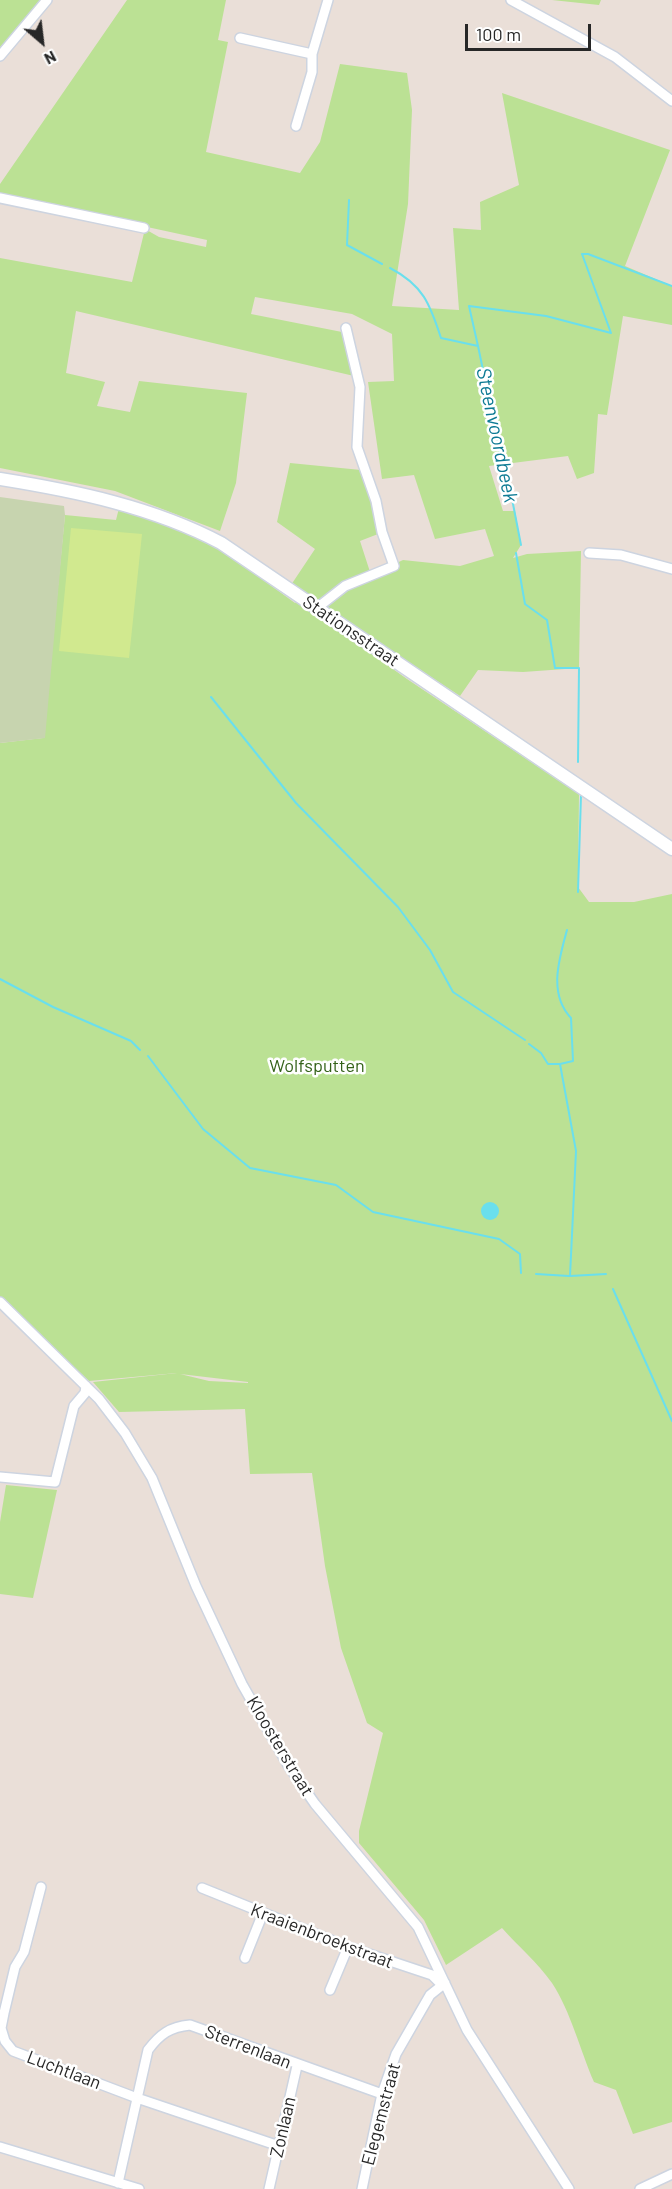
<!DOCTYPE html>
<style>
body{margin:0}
#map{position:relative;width:672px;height:2189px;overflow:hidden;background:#eadfd8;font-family:Barlow,sans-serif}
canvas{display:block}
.north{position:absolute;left:12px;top:12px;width:60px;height:60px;-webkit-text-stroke:4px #fff;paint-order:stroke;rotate:152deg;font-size:16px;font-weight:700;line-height:24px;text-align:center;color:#272727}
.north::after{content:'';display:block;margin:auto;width:21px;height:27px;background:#272727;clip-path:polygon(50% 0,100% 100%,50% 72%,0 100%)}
.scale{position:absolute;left:465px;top:24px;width:126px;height:27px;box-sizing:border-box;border:3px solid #272727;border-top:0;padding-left:8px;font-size:18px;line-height:21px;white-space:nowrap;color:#272727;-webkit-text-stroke:4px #fff;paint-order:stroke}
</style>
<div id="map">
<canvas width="672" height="2189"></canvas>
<div class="north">N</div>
<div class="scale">100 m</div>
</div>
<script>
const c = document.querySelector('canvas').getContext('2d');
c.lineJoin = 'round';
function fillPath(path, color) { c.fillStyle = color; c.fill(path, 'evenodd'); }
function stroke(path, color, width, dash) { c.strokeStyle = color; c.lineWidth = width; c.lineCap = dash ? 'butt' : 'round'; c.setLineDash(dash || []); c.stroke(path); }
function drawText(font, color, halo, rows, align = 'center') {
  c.font = font + ' Barlow,sans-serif'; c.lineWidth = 5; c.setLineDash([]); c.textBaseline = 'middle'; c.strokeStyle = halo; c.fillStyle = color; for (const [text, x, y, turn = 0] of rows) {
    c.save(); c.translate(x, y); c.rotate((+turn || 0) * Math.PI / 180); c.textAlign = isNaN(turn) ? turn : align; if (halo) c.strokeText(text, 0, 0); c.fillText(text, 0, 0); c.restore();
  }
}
const green = new Path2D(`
 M0 0H41L0 49Z
 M127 0H226L218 40 228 42 206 152 300 173 320 142 340 64 407 73 412 110 408 204 392 306 459 310 453 228 481 230 480 202 519 185 502 93 670 150 625 266 672 286V325L623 316 607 415 598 414 594 473 577 479 568 456 489 466 503 511H515L521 545 513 558 527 554 581 551 579 668 523 672 478 670 460 696 291 585 315 549 277 522 290 463 361 470 373 502 378 534 360 541 371 575 403 560 460 566 494 556 485 529 435 539 414 475 382 479 368 382 394 381 392 334 352 314 255 297 251 314 342 332 354 376 76 311 66 373 105 382 97 406 130 412 139 381 247 393 236 483 220 531 115 491 0 468V258L132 282 145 229 159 237 206 247 207 240 0 195V184Z
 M552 0H601L599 5Z
 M119 508 207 539 295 603 297 601 407 679 579 794 578 887 589 902H634L672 894V2122L633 2134 616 2090 594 2082C580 2050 571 2012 552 1983 538 1963 518 1946 502 1928L446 1965 424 1920 359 1843V1831L383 1733 367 1723 341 1648 325 1566 312 1473 250 1474 245 1409 119 1412 93 1382 177 1373 89 1381 0 1297V743L43 738 65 515 116 520ZM180 1374 248 1382V1383L209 1381Z
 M6 1485 57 1490 33 1598 0 1594V1522Z`);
const cemetery = new Path2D(`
 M0 497 64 506 65 515 45 738 0 743Z`);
const pitch = new Path2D(`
 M71 528 142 534 129 658 59 651Z`);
const water = new Path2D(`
 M481 1211a9 9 0 1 1 18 0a9 9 0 1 1-18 0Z`);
const stream = new Path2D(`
 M349 200 347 245 382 264
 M390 268C423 285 430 304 441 338L478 346 503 466 506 468 521 545
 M478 346 469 306 546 316 611 333 582 254H588L672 286
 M516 553 525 604 547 620 555 668H579L578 762
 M211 697 296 803 398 907 430 950 453 992 525 1040
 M578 892 581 795
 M567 930C559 959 548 994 571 1018L573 1061 560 1064 576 1151 570 1276 606 1274
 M0 979 53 1007 131 1041 140 1050
 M529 1044 541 1053 548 1064H559
 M148 1056 203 1129 250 1168 336 1185 373 1212 499 1239 520 1254 521 1273
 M536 1274 569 1276
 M613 1289 672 1421`);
const minor = new Path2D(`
 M511 0 615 57 672 101
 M240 38 312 54 328 0
 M0 56 47 0
 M296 126 312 72V54
 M0 198 144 228
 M589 553 621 555 672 569
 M317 608 345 586 394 566 382 532 376 501 357 447 360 387 346 328
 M0 1302 99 1399 125 1433 152 1478 196 1586 242 1684 288 1765 315 1804 418 1927 467 2030 569 2189
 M0 1477 55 1482 74 1406 85 1393 86 1386
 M41 1887 24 1952 15 1967 4 2013 1 2028 5 2041 13 2051 137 2098 279 2146
 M202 1888 348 1947 432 1975 441 1984
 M245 1958 263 1913
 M330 1990 348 1947
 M0 2147 139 2189
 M118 2183 148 2050C160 2034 170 2027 190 2025L382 2094
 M269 2189 297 2066
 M362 2189 382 2094 396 2054 430 1995 445 1983
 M640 2189 672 2174`);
const tertiary = new Path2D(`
 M0 479C75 491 153 507 221 543L672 849`);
const streetNames = [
 ["Stationsstraat",351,631,34],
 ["Kloosterstraat",280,1746,59],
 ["Kraaienbroekstraat",322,1936,21],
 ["Sterrenlaan",248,2047,21],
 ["Luchtlaan",64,2070,21],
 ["Elegemstraat",381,2114,-75],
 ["Zonlaan",283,2127,-77]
];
const parkNames = [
 ["Wolfsputten",317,1066]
];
const waterNames = [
 ["Steenvoordbeek",497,435,78]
];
fillPath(green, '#bbe194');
fillPath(cemetery, '#c7d4af');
fillPath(pitch, '#d1e98f');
fillPath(water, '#6adfed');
stroke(stream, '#6adfed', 2);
stroke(minor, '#cdd4e0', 12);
stroke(tertiary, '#cdd4e0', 15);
stroke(minor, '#fff', 9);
stroke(tertiary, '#fff', 12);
drawText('18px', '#272727', '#fff', streetNames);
drawText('18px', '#346219', '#fff', parkNames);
drawText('italic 20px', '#0e7b94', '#fff', waterNames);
</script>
